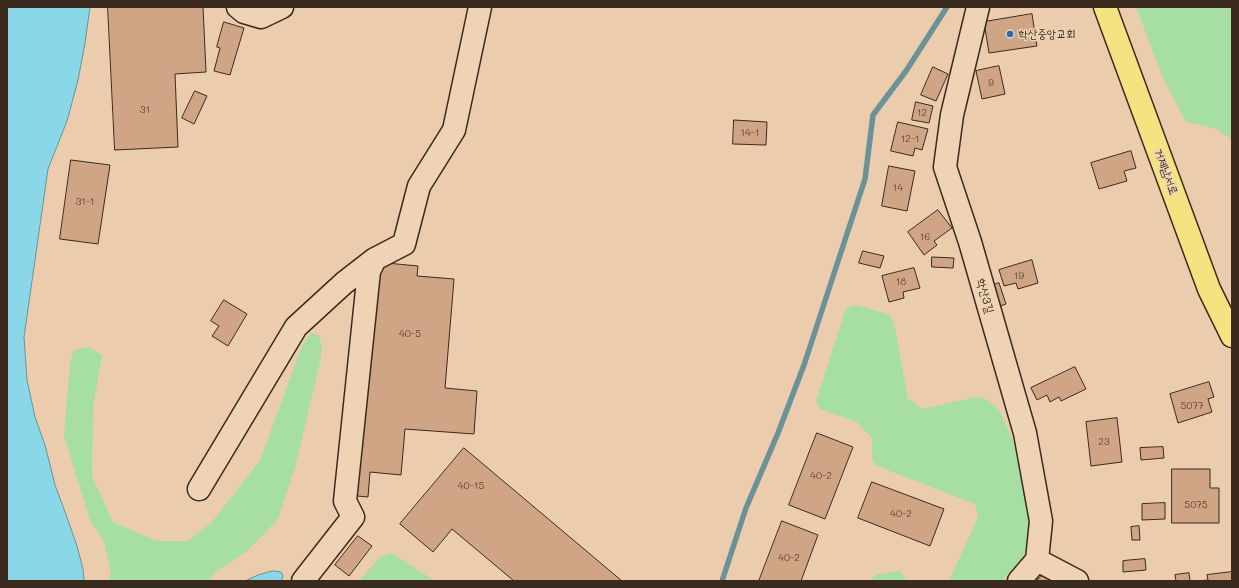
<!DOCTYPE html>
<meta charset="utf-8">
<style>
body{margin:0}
#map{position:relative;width:1239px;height:588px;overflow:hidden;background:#ebcdae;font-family:Mali,sans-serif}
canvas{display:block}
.frame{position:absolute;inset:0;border:8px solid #3b2a1e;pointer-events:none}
</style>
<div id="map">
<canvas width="1239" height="588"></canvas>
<div class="frame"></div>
</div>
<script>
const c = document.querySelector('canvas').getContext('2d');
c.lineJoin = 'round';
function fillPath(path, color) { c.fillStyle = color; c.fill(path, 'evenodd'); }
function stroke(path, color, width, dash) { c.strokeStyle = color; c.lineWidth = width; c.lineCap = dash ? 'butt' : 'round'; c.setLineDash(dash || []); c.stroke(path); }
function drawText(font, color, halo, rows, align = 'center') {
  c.font = font + ' Mali,"Poor Story",sans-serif'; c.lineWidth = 3; c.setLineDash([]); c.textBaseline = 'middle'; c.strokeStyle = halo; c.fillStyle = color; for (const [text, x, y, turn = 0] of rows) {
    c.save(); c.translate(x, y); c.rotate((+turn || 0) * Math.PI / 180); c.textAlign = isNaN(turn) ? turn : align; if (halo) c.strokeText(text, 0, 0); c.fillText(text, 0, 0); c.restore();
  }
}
const green = new Path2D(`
 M1136 7H1232V140L1217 129 1186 122 1163 78Z
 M857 305 888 314 894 322 908 399 922 409 976 397 986 399 1000 411 1014 443 1029 521 1027 553 1002 581H949L978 517 975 504 877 466 872 460V438L857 422 820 409 816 401 846 308Z
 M311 333 319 335 322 347 320 362 295 468 278 519 246 552 217 571 208 581H108L111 573 104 542 90 520 64 436 70 362 74 350 89 347 102 355 93 408 92 476 113 522 156 541H188L212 522 260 460 302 346Z
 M392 553 435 581H359L380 557Z
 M900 571 907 581H869L876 575Z`);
const water = new Path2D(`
 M7 7H90L85 43 78 80 67 121 48 169 24 337 27 380 35 417 45 445 55 485 64 509 77 546 83 569 84 581H7Z
 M273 571 281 572 283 576 281 581H245L258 575Z`);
const stream = new Path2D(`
 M722 581 746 508 778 433 804 365 865 179 873 115 906 71 947 7`);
const building = new Path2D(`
 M108 7H203L206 72 175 74 178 147 115 150Z
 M1032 14 1037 46 989 53 984 22Z
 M224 22 244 28 230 75 214 71 220 48 217 47Z
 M999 66 1005 94 982 99 976 71Z
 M933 67 948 74 936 101 921 95Z
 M195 91 207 96 194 124 182 118Z
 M916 102 933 106 929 123 912 120Z
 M734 120 767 122 766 145 733 144Z
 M898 122 928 129 922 150 915 148 913 156 891 151Z
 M1131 151 1136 168 1124 171 1127 181 1099 189 1091 163Z
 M71 160 110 165 98 244 60 239Z
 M889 166 915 171 907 211 882 206Z
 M938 210 952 228 934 241 937 245 924 255 908 232Z
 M863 251 884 256 880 268 859 263Z
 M932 257 954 258 953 268 932 267Z
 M1032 260 1038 283 1018 289 1016 283 1004 286 999 270Z
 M376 262 418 266 417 276 454 279 445 388 477 391 474 434 405 429 401 475 370 472 368 497 357 496Z
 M914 268 920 288 903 292 904 298 889 302 882 276Z
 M999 283 1006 304 998 307 991 286Z
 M224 300 247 314 228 346 212 336 219 326 211 321Z
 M1075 367 1086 389 1061 401 1059 397 1050 402 1047 395 1037 400 1031 388Z
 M1209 382 1214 397 1208 399 1212 412 1178 423 1170 394Z
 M1117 418 1122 462 1091 466 1086 422Z
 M817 433 853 447 825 519 789 505Z
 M1163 447 1164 458 1141 460 1140 448Z
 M464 448 622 581H514L452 529 433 552 400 524Z
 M1172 469H1210V488H1219V523H1172Z
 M872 482 944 509 930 546 858 518Z
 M1165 503V519L1142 520V504Z
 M782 521 818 535 801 581H759Z
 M1139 526 1140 540H1132L1131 527Z
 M358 536 372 546 349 576 335 565Z
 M1145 559 1146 570 1123 572V561Z
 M1049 570 1063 581H1036Z
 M1232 572V581H1199L1208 580 1207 575Z
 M1189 573 1190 581H1176L1175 575Z`);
const minor = new Path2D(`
 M238 7 244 12 261 17 282 7
 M978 7 952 115 945 167 970 242 1025 433 1041 521 1037 560 1019 581
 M199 489 296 327 344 283 375 259
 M1037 560 1077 581
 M303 581 353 517 345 501 369 271 375 259 404 244 419 186 454 130 480 7`);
const major = new Path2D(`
 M1105 7 1209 289 1232 336`);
const markers = [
 [1010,34,4,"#1f6fb2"]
];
const numberNames = [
 ["9",991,83],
 ["31",145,110],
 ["12",922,113],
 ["14-1",750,133],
 ["12-1",910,139],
 ["14",898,188],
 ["31-1",85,202],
 ["16",925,237],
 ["19",1019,276],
 ["18",901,282],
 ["40-5",410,334],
 ["5077",1192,406],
 ["23",1104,442],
 ["40-2",821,476],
 ["40-15",471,486],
 ["5075",1196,505],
 ["40-2",901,514],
 ["40-2",789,558]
];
const poiNames = [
 ["학산중앙교회",1018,34]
];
const streetNames = [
 ["거제남서로",1166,172,70],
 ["학산3길",985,296,74]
];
fillPath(green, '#a7dea2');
fillPath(water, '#89d7e7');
stroke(water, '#6a9297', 1);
stroke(stream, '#6a9297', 5.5);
fillPath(building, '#d0a586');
stroke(building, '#3b2a1e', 1);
stroke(minor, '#3b2a1e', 25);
stroke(major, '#3b2a1e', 25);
stroke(minor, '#eed3b5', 22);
stroke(major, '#f5e382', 22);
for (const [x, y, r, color] of markers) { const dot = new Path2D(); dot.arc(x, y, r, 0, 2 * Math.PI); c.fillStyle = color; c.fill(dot); stroke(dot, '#eed3b5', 1.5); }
drawText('10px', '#604938', null, numberNames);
drawText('12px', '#3b2a1e', '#eed3b5', poiNames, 'left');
drawText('12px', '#3b2a1e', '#eed3b5', streetNames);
</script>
